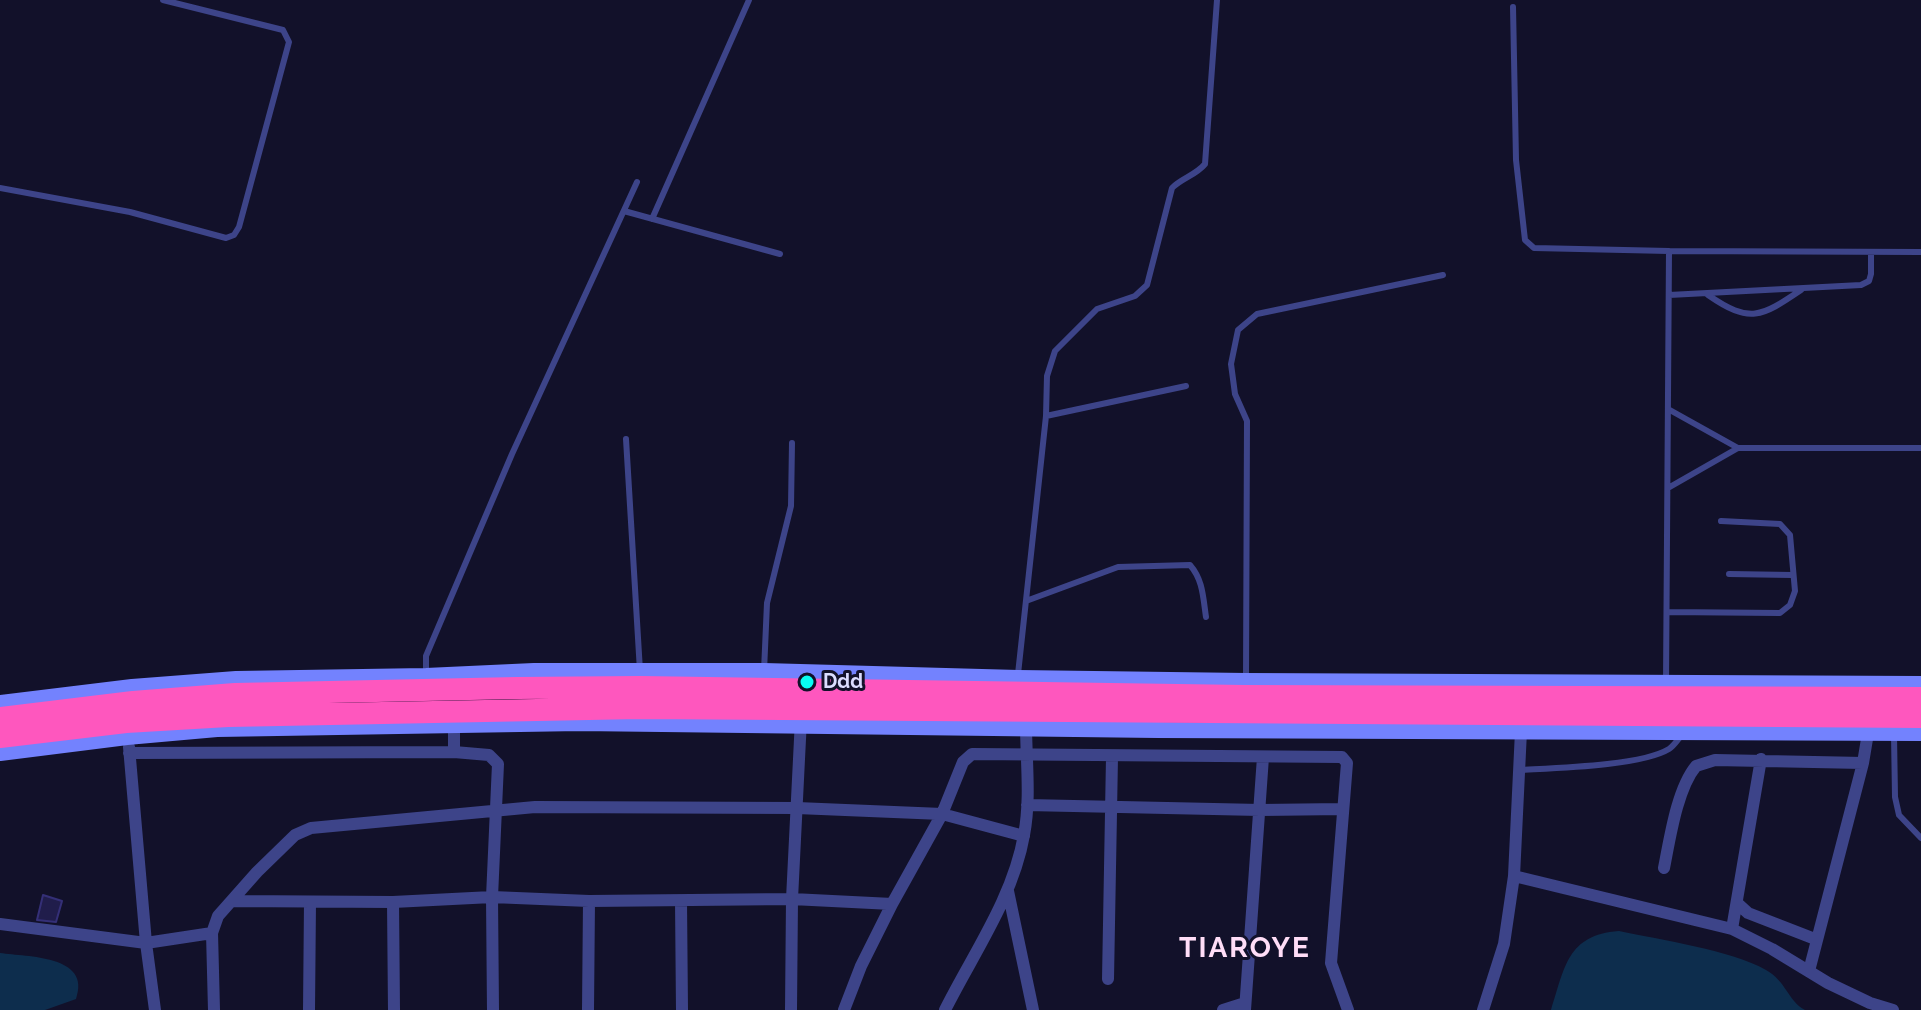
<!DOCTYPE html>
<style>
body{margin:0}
canvas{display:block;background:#12112a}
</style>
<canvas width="1921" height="1010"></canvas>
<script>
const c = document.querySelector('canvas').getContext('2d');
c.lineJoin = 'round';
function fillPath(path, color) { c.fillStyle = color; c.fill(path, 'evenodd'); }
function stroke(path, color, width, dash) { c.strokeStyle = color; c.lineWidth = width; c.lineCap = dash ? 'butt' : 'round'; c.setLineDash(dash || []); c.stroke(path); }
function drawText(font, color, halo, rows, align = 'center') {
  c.font = font + ' Raleway,sans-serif'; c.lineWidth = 6; c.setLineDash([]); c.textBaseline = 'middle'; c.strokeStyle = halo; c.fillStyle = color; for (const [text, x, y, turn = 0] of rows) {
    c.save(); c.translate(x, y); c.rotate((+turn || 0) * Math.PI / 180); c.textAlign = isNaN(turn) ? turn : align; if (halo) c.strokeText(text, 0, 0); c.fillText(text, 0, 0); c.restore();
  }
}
const water = new Path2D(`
 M1619 931C1661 940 1731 950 1766 970 1786 981 1788 1001 1805 1010H1551C1565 967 1567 935 1619 931Z
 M0 953C27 957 92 955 76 999L45 1010H0Z`);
const building = new Path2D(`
 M43 895 62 901 56 922 37 920Z`);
const lane = new Path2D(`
 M1513 7 1516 160 1525 240 1534 248 1669 251 1666 682
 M0 188 130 212 226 238 234 235 239 227 289 42 283 30 163 0
 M624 211 780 254
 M652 219 749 0
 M1669 251 1921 252
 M1669 295 1861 285 1869 281 1871 274V252
 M1708 295C1750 324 1761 317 1801 290
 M1668 409 1738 448
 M1046 416 1186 386
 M626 439 640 671
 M1668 488 1738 448H1921
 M1729 574 1792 575
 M1026 601 1118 567 1190 565C1203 580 1203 597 1206 617
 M1667 612 1780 613 1790 605 1795 591 1790 535 1780 524 1721 521
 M764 671 767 603 791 506 792 443
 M1018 674 1046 416 1047 376 1055 351 1097 309 1135 296 1147 285 1172 188C1182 178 1196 175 1205 164L1217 0
 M426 675V656L512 454 637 182
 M1246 680 1247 421 1235 394 1231 364 1238 330 1257 314 1443 275
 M1894 735 1895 797 1899 815 1921 838
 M1519 770C1555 768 1641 766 1669 749 1674 746 1678 739 1682 735`);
const street = new Path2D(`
 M454 726V752L489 755 498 764 492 897 493 1010
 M129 747 146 943 155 1010
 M129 753 454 752
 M1027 805 1260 810 1343 809
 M1664 868C1670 838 1677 789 1696 766L1715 760 1863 763
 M1514 876 1732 929 1772 949 1828 983 1870 1003 1893 1010
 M1008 891 1033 1010
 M232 901 393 902 492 897 589 901 792 899 892 904
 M681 901 682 1010
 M393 902 394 1010
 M1737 903 1748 913 1815 939
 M0 924 146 943 212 933
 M1732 929 1761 759
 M1809 971 1863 763 1868 733
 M1108 979 1112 757
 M214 1010 212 933 218 916 257 872 295 835 311 828 535 807 797 808 942 814 1024 836
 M309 1010 310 902
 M588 1010 589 901
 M791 1010 792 899 801 719
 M844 1010 861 966 892 904 942 814 963 762 972 754 1342 757 1347 763 1331 963 1348 1010
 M945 1010C973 954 1013 898 1024 835 1031 799 1026 760 1026 723
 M1223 1010 1245 1003
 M1245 1010 1263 757
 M1483 1010 1504 944 1514 876 1521 731`);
const secondary = new Path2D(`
 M0 703 132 687 236 679 426 676 534 671H764L1018 678 1246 681 1921 684
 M0 753 127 737 217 729 580 723 1158 730 1921 733`);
const highway = new Path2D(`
 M0 718 133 702 235 694 517 688 640 687 1245 696 1921 698
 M0 737 126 722 228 716 640 708 1921 717`);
const markers = [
 [807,682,8,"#08fdf4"]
];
const poiNames = [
 ["Ddd",823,682]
];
const districtNames = [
 ["TIAROYE",1245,949]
];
fillPath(water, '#0d2d4d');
fillPath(building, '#201d4b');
stroke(building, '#342f77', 2);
stroke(lane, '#3d4489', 6);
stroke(street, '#3d4489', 12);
stroke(secondary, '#7382fe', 16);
stroke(highway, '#fe57be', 22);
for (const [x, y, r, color] of markers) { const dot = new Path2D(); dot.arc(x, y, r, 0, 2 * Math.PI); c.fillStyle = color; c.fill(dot); stroke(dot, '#12112a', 3); }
drawText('bold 20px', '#dbdcff', '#12112a', poiNames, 'left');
c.letterSpacing = '2px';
drawText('bold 28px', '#ffddf7', '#12112a', districtNames);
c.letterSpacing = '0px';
</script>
